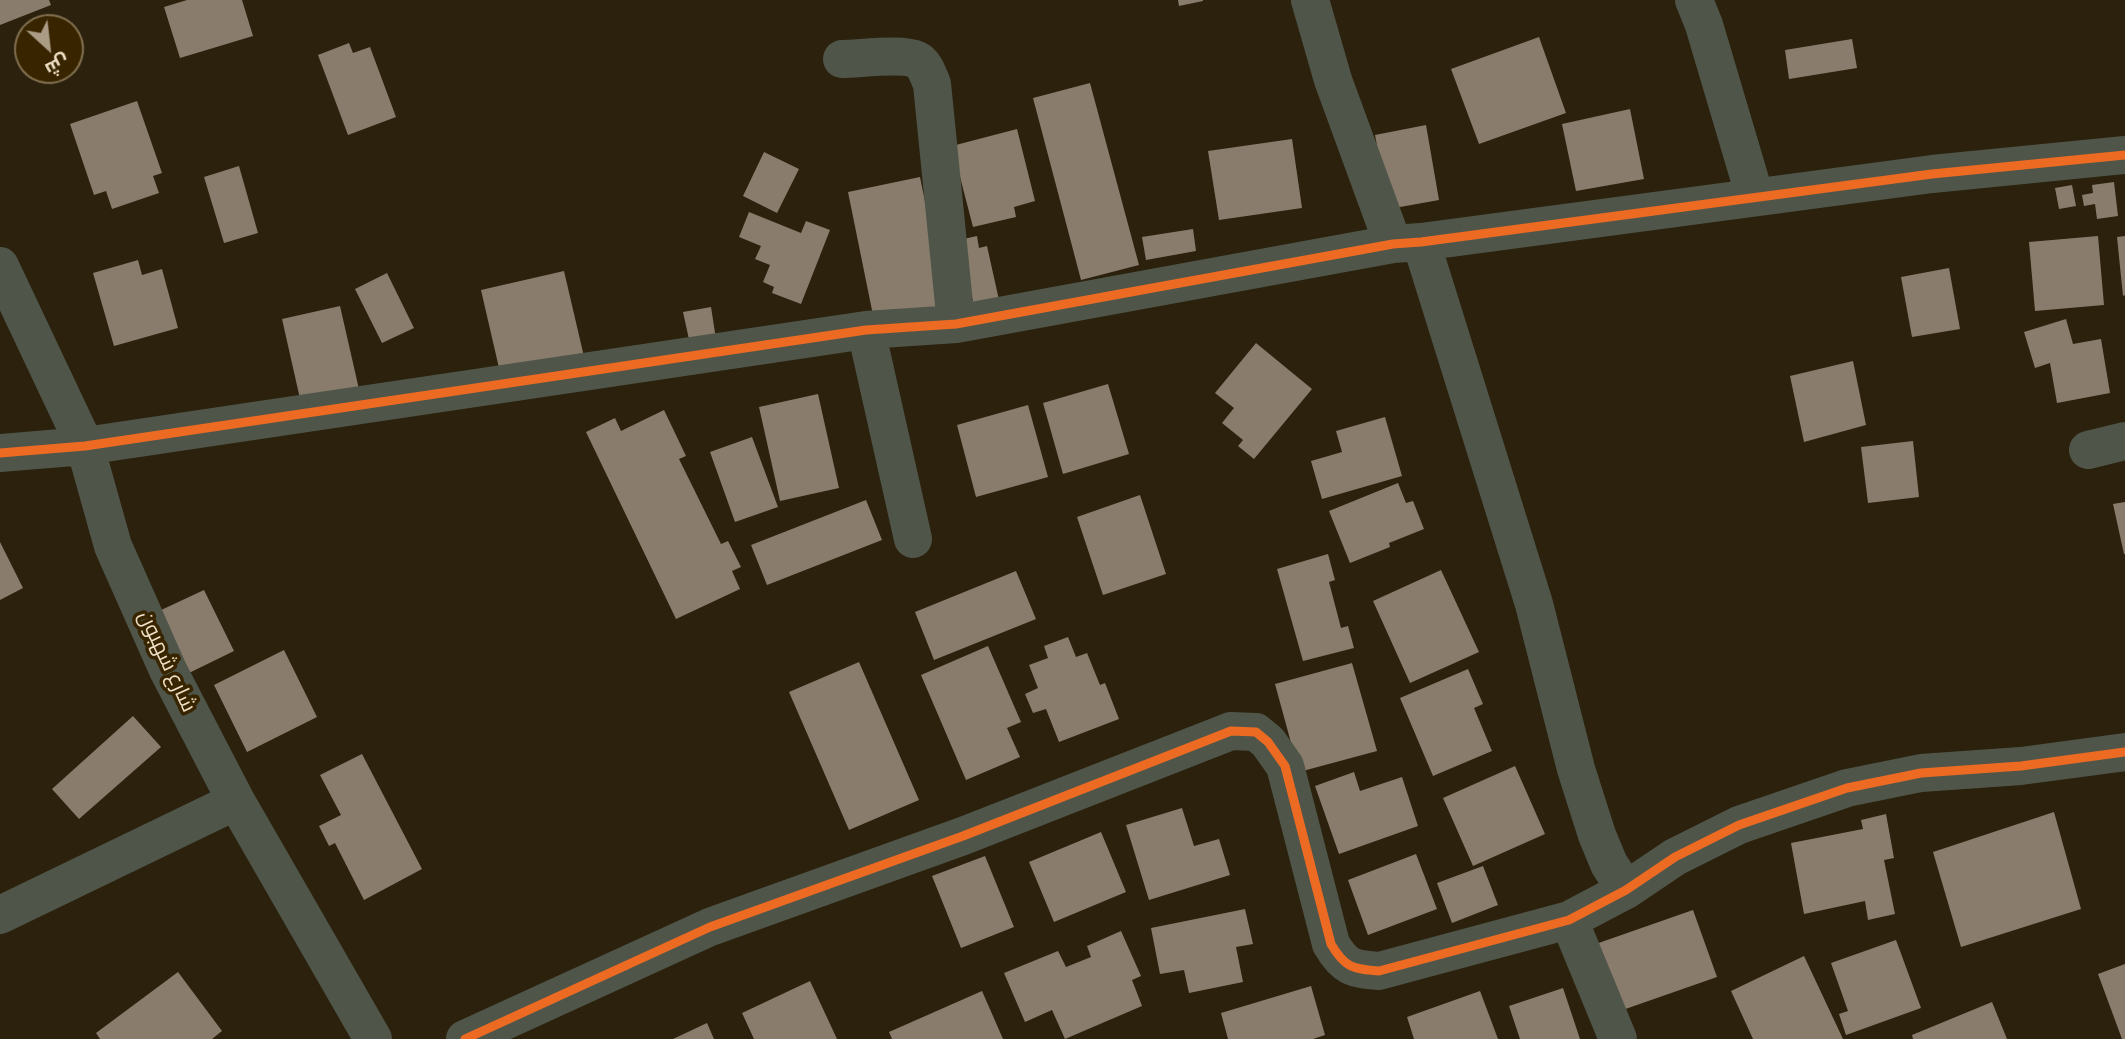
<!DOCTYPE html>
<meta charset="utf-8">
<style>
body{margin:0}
#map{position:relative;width:2125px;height:1039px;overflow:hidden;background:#2b210d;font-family:"Titillium Web",Cairo,sans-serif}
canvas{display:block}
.north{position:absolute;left:14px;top:14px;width:70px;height:70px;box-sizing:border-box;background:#382500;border:2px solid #816f4f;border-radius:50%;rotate:153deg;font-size:19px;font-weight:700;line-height:28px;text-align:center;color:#eedfc5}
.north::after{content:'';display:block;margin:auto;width:24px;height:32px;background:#aa9c85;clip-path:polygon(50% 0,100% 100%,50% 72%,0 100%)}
</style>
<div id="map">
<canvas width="2125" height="1039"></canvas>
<div class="north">ش</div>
</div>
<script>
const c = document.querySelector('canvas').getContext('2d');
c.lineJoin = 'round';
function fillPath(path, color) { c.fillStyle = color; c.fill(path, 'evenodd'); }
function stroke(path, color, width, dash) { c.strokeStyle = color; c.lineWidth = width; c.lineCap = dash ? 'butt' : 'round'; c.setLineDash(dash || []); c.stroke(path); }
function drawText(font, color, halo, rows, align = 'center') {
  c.font = font + ' "Titillium Web",Cairo,sans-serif'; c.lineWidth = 7; c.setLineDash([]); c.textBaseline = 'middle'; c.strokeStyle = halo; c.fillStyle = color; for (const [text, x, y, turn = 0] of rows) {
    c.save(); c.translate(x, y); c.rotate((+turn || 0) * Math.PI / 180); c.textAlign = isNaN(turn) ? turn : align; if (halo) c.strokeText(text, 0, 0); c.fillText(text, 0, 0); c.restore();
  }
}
const building = new Path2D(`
 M0 0H49L51 5 0 25Z
 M187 0H242L253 36 180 58 164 7Z
 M1178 0H1203V1L1179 6Z
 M1539 37 1566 113 1479 144 1451 69Z
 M1852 39 1857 68 1789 79 1785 50Z
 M349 43 353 53 370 47 396 117 348 135 318 55Z
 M1090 83 1139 265 1081 280 1033 98Z
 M137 101 162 173 153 176 159 193 112 209 106 191 94 195 70 124Z
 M1630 109 1644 179 1576 191 1562 124Z
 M1426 125 1439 200 1389 209 1375 135Z
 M1017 129 1035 201 1014 207 1016 217 973 227 952 146Z
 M1292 139 1302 208 1219 220 1208 151Z
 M764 152 799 169 777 213 743 196Z
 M239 166 258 233 224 243 204 177Z
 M920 177 947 310 875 325 848 192Z
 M2114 182 2118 216 2097 219 2095 204 2084 206 2082 195 2093 193 2092 185Z
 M2072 185 2076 206 2059 209 2055 188Z
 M749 212 801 233 806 221 830 230 801 304 772 293 774 287 763 282 770 265 755 259 761 246 739 237Z
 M1193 229 1196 251 1146 260 1142 237Z
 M977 236 979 248 987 246 1001 309 976 315 959 240Z
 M2098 236 2104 305 2035 311 2029 242Z
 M2125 236V295L2123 296 2117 237Z
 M138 260 142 275 162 269 178 328 114 346 93 273Z
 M1949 268 1960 329 1912 337 1901 277Z
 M564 271 585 361 502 381 481 290Z
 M387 273 414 328 382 343 355 289Z
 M340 306 361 398 303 412 282 319Z
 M711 307 716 339 690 344 683 312Z
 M2066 319 2073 344 2101 339 2110 393 2057 403 2050 363 2035 368 2024 332Z
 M1256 343 1312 389 1254 459 1238 446 1243 440 1222 423 1234 408 1215 393Z
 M1853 361 1866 425 1804 442 1790 376Z
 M1108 384 1129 454 1063 474 1043 403Z
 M818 394 839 488 780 501 759 407Z
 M1028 405 1048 477 976 497 957 425Z
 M664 410 686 456 679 459 721 544 728 541 741 567 732 571 740 589 676 619 586 432 615 418 621 431Z
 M1385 417 1402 476 1322 499 1311 461 1342 452 1336 431Z
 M752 437 778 507 735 522 710 452Z
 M1913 441 1919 497 1868 503 1861 447Z
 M1398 483 1406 503 1413 501 1424 529 1389 543 1390 547 1350 563 1329 511Z
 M1140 495 1166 574 1103 595 1077 517Z
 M866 500 882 540 767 585 751 545Z
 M2125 502V554H2124L2113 504Z
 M0 542 23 588 0 600Z
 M1328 554 1335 580 1329 582 1341 628 1348 626 1354 648 1303 661 1277 569Z
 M1441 570 1479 652 1410 683 1373 601Z
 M1016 571 1036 619 934 660 915 612Z
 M204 590 234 651 189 673 159 611Z
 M1068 637 1076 657 1087 653 1100 685 1105 683 1119 719 1059 742 1046 709 1033 713 1025 694 1038 688 1029 665 1048 658 1044 646Z
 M988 646 1021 722 1007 728 1020 757 966 780 921 675Z
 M284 650 317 717 247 752 214 685Z
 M859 662 919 800 849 830 789 692Z
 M1352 663 1377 751 1299 772 1275 684Z
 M1468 669 1483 704 1474 708 1492 751 1433 776 1400 698Z
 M133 716 161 747 79 819 52 789Z
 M362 754 422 869 364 900 335 843 329 846 319 826 341 815 320 775Z
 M1515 766 1545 834 1473 866 1443 798Z
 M1354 772 1360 791 1402 777 1418 826 1339 854 1315 786Z
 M1182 808 1194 846 1219 839 1230 875 1149 900 1126 825Z
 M2054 812 2081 909 1961 947 1933 852Z
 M1886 814 1894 858 1884 860 1895 914 1868 920 1865 901 1804 914 1791 843 1863 829 1861 820Z
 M1101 832 1126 892 1054 922 1029 862Z
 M1416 854 1437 909 1368 935 1348 880Z
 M985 856 1014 927 961 948 932 876Z
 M1483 866 1498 905 1452 923 1437 883Z
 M1245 909 1253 944 1236 947 1243 982 1189 993 1184 970 1160 974 1151 928Z
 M1693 910 1717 977 1614 1013 1590 946Z
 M1121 931 1141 976 1132 980 1142 1006 1065 1039 1052 1010 1025 1022 1004 973 1058 951 1066 967 1091 957 1087 946Z
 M1896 940 1921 1008 1846 1035 1839 1014 1848 1011 1831 963Z
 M1804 956 1843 1039H1753L1731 991Z
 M2125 964V1039H2122L2098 974Z
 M178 972 222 1031 212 1039H100L96 1033Z
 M810 981 837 1039H754L742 1013Z
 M1311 986 1325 1035 1313 1039H1228L1221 1013Z
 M1563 988 1580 1039H1520L1509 1006Z
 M982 991 1003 1039H892L889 1032Z
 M1480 991 1498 1039H1414L1407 1017Z
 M1992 1002 2007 1039H1913L1912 1035Z
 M707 1023 714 1039H673Z`);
const minor = new Path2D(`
 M1310 0 1333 80 1393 244
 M1694 0 1704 25 1755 197
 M842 59C859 59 903 53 917 60 925 64 928 75 932 84L956 324
 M1421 242 1534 604 1576 769 1597 835 1609 864 1626 890
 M0 266 85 446 113 546 168 670 236 801 373 1039
 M866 330 913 539
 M2088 450 2125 441
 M0 453 85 446 866 330 956 324 1393 244 1421 242 1932 174 2125 155
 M0 915 236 801
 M1569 920 1618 1039
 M465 1039 710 927 963 836 1231 731 1256 732 1268 742 1285 766 1331 944C1345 968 1353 969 1379 971L1569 920 1626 890 1675 857 1739 825 1847 788 1921 773 2021 766 2125 752`);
const cycleway = new Path2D(`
 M0 453 85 446 866 330 956 324 1393 244 1421 242 1932 174 2125 155
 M465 1039 710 927 963 836 1231 731 1256 732 1268 742 1285 766 1331 944C1345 968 1353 969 1379 971L1569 920 1626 890 1675 857 1739 825 1847 788 1921 773 2021 766 2125 752`);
const streetNames = [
 ["شارع شهبون",166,662,65]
];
fillPath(building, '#8a7c6c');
stroke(minor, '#4f5649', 38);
stroke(cycleway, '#ed6a23', 9);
drawText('21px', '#eedfc5', '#382500', streetNames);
</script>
